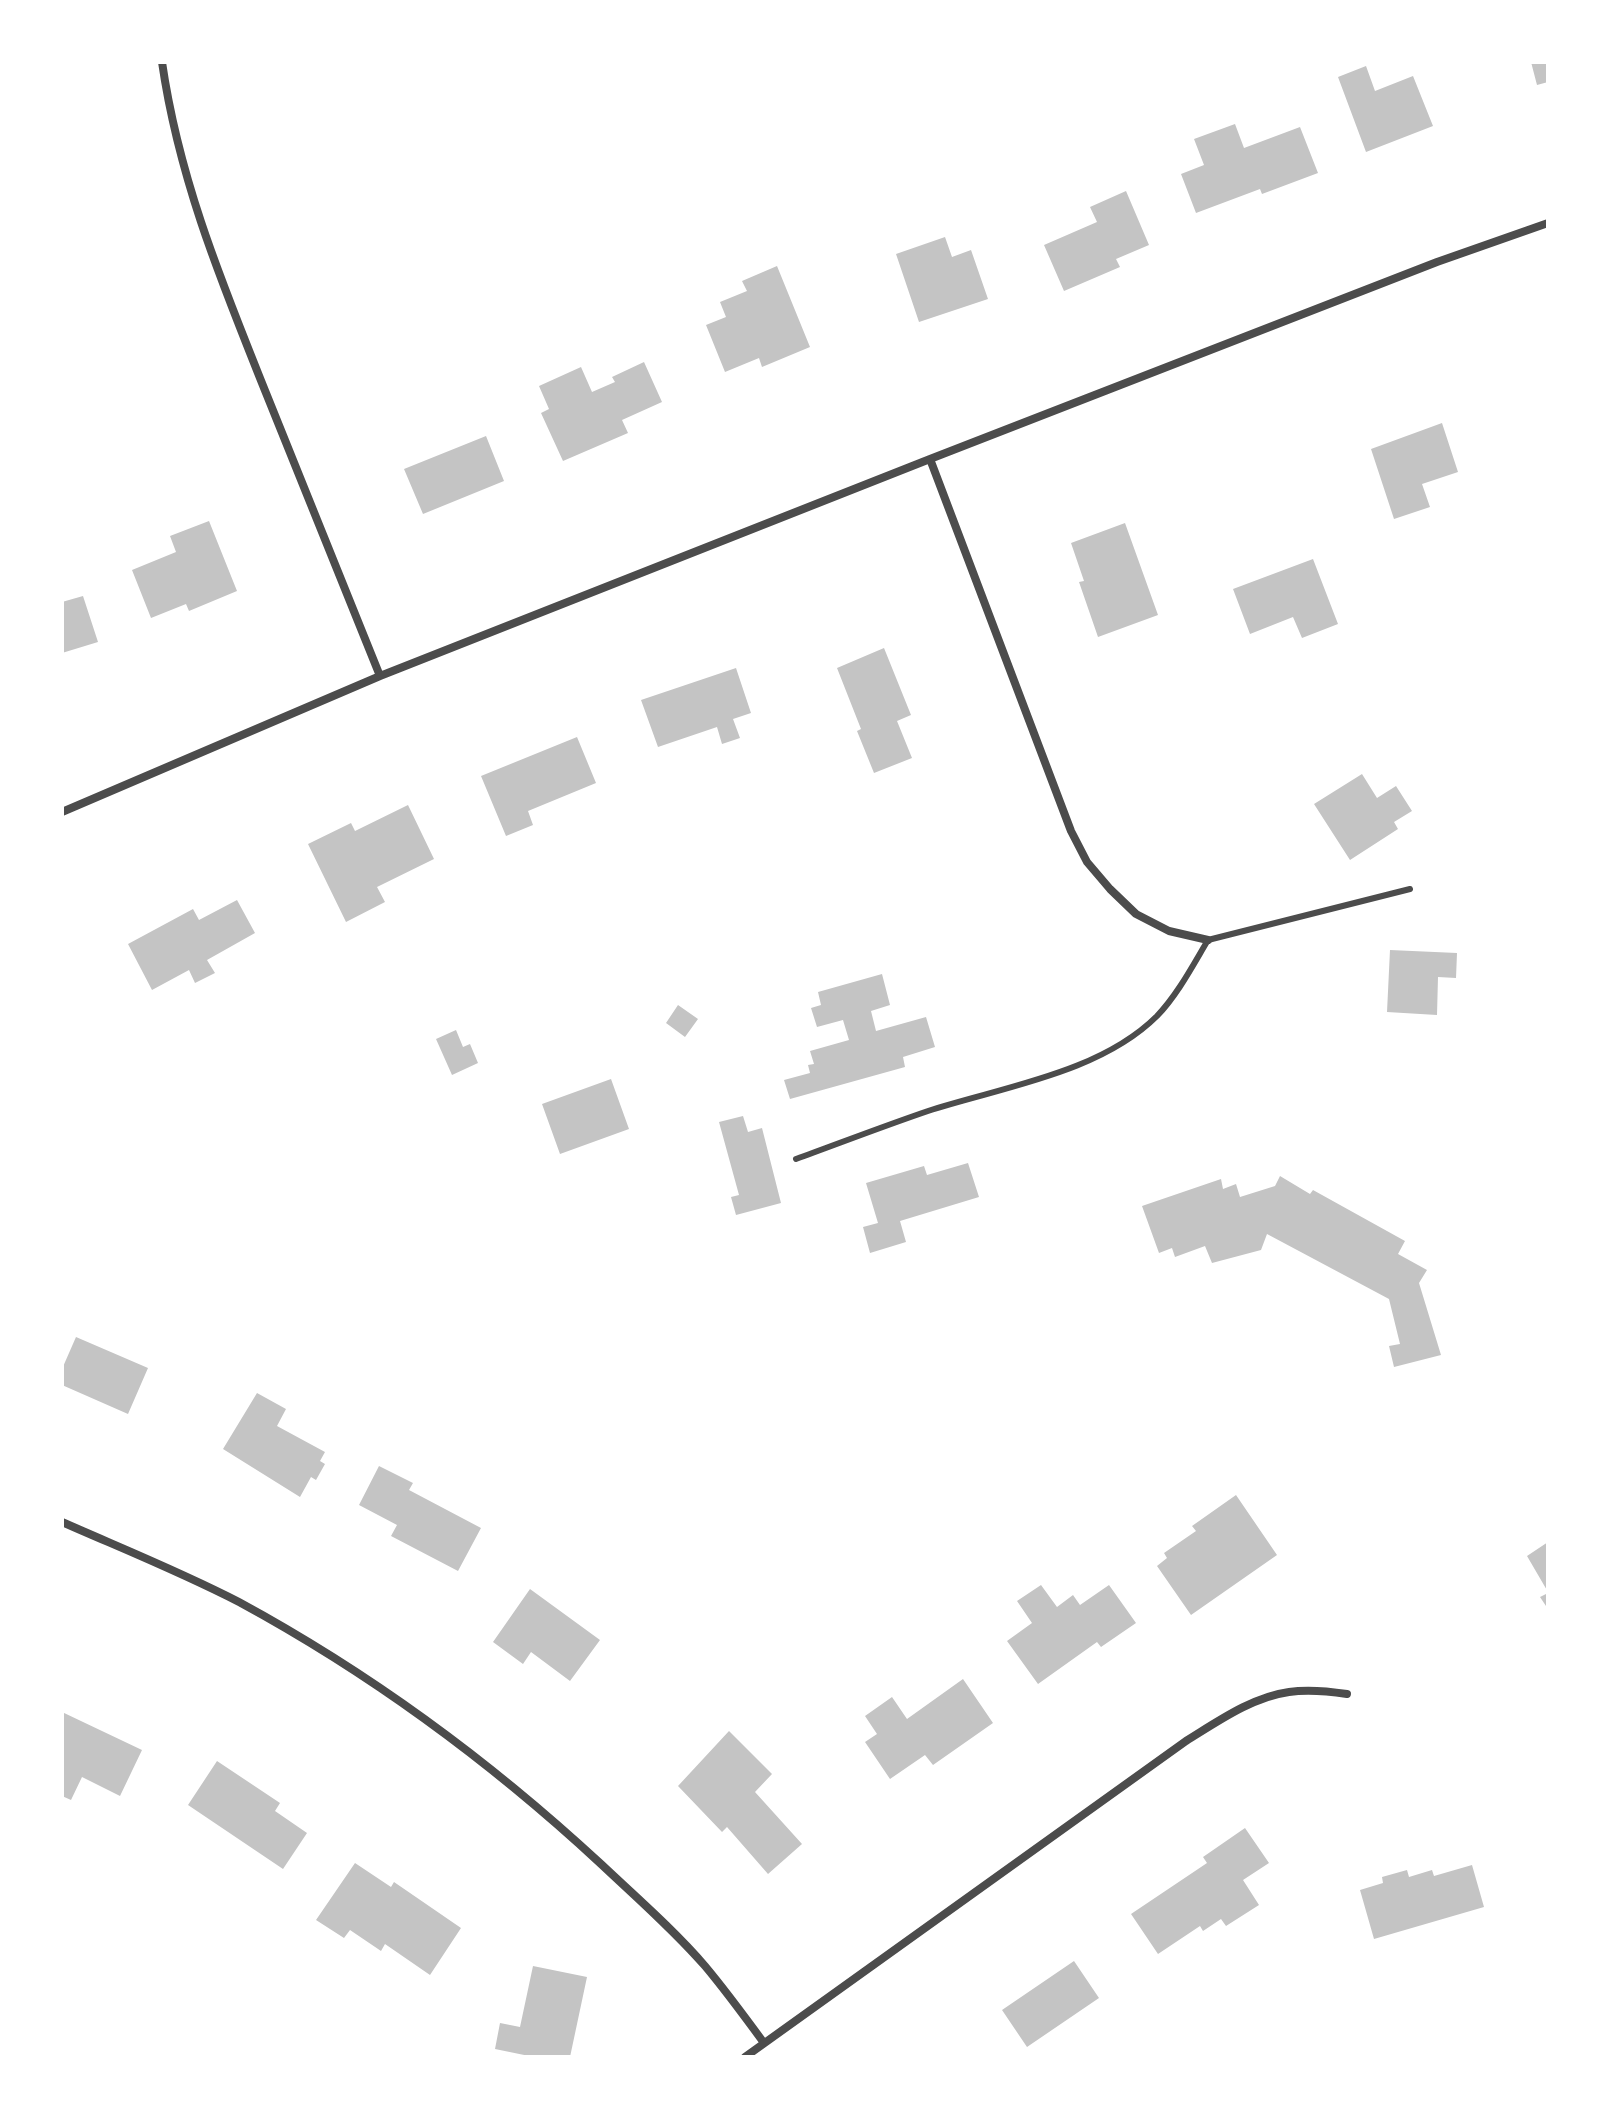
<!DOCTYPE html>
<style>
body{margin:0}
#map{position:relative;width:1610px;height:2119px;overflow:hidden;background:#fff;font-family:"Open Sans",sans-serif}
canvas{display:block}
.frame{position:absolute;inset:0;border:64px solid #fff;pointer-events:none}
</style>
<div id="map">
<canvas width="1610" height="2119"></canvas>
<div class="frame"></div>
</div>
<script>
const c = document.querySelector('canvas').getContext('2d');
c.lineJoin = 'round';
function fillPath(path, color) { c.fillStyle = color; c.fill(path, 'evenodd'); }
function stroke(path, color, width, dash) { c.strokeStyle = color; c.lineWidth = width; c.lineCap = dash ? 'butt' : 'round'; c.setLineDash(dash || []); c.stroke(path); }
const building = new Path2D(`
 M1531 62H1548V82L1537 85Z
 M1366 66 1375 91 1413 76 1433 126 1366 152 1338 77Z
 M1235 124 1244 148 1300 127 1318 173 1262 194 1260 189 1196 213 1181 174 1204 165 1194 139Z
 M1126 191 1149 245 1116 259 1120 267 1064 291 1044 245 1097 222 1090 207Z
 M945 237 952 257 971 250 988 299 919 322 896 254Z
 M777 266 810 347 762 367 759 358 725 372 706 325 726 317 720 302 747 291 742 281Z
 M644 362 662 402 622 420 628 433 563 461 541 413 549 409 539 386 581 367 592 392 615 382 612 377Z
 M1442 423 1458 472 1422 484 1430 507 1394 519 1371 449Z
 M486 436 504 481 423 514 404 469Z
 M209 521 237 591 189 611 186 604 151 618 132 570 176 552 170 536Z
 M1125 523 1158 615 1098 637 1079 582 1084 581 1071 543Z
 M1313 559 1338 624 1302 638 1293 617 1250 634 1233 589Z
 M83 596 98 642 62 653V602Z
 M884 648 911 715 897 721 912 758 874 773 857 731 861 729 837 668Z
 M736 668 751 713 733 719 740 738 722 744 717 727 658 747 641 700Z
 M577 737 596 783 528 811 533 825 506 836 481 776Z
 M1362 774 1377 798 1396 786 1412 811 1394 822 1398 829 1350 860 1314 804Z
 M408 805 434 859 377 887 385 902 346 922 308 844 351 823 355 831Z
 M237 900 255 933 207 960 215 973 195 983 189 970 152 990 128 944 193 909 199 920Z
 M1390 950 1457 953 1456 978 1438 977 1437 1015 1387 1012Z
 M882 974 890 1005 871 1011 876 1031 926 1017 935 1047 903 1057 905 1067 790 1099 784 1080 810 1073 808 1065 814 1064 810 1051 849 1040 843 1020 817 1027 811 1008 821 1005 818 992Z
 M678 1005 698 1019 685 1037 666 1023Z
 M456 1030 463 1047 470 1044 478 1063 452 1075 436 1039Z
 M611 1079 629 1129 560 1154 542 1104Z
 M743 1116 748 1132 762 1128 781 1203 736 1215 731 1197 739 1195 719 1122Z
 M968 1163 979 1197 900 1221 906 1242 870 1253 863 1227 878 1223 866 1183 924 1166 927 1175Z
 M1280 1176 1310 1194 1313 1190 1405 1241 1398 1254 1427 1270 1419 1283 1441 1355 1394 1367 1389 1346 1400 1344 1389 1299 1267 1234 1261 1250 1212 1263 1205 1246 1175 1257 1172 1248 1159 1253 1142 1206 1221 1179 1223 1189 1236 1184 1240 1197 1275 1186Z
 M76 1337 148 1368 128 1414 62 1385V1369Z
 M257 1393 286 1409 277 1426 325 1452 320 1461 325 1464 316 1480 311 1477 300 1497 223 1449Z
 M379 1466 413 1483 409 1490 481 1528 458 1571 391 1536 397 1525 359 1505Z
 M1236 1495 1277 1555 1191 1615 1157 1566 1167 1558 1164 1553 1196 1531 1192 1526Z
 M1548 1542V1592L1527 1556Z
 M1041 1585 1057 1607 1073 1595 1080 1605 1109 1585 1136 1623 1101 1647 1097 1642 1038 1684 1007 1641 1032 1623 1017 1601Z
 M530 1589 600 1640 570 1681 531 1652 523 1664 493 1642Z
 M1548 1593V1609L1540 1597Z
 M963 1679 993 1723 933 1765 925 1755 890 1779 865 1742 877 1734 865 1716 892 1697 907 1719Z
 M62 1712 142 1750 120 1796 82 1777 71 1800 62 1796Z
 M729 1731 772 1774 755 1792 802 1844 768 1874 727 1827 722 1832 678 1786Z
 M217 1761 280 1803 275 1811 307 1833 283 1869 188 1805Z
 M1245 1828 1269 1863 1243 1880 1259 1905 1226 1926 1221 1919 1203 1931 1200 1926 1158 1954 1131 1914 1207 1863 1203 1857Z
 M355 1863 391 1887 394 1882 461 1928 430 1975 385 1944 381 1951 350 1930 344 1938 316 1920Z
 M1472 1865 1484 1907 1374 1939 1360 1890 1383 1883 1382 1877 1407 1870 1409 1877 1432 1870 1434 1876Z
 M1074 1961 1099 1998 1027 2047 1002 2010Z
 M533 1966 587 1977 570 2057H534L495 2049 500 2023 520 2027Z`);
const service = new Path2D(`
 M796 1159C840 1143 884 1126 928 1111 1002 1087 1100 1073 1157 1016 1178 994 1193 965 1208 940L1410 889`);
const minor = new Path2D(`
 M162 62C179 180 222 283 266 393 304 487 342 582 380 676
 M930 459 1071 831 1087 862 1110 889 1136 914 1169 931 1208 940
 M62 812 380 676 930 459 1437 262 1548 223
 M62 1522C121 1548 181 1572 239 1602 370 1673 492 1763 601 1864 636 1897 674 1930 705 1966 726 1991 745 2017 764 2043
 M745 2057 1186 1741C1217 1722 1252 1697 1289 1692 1309 1689 1327 1691 1347 1694`);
fillPath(building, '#c4c4c4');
stroke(service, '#4c4c4c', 6);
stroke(minor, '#4c4c4c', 8);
</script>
